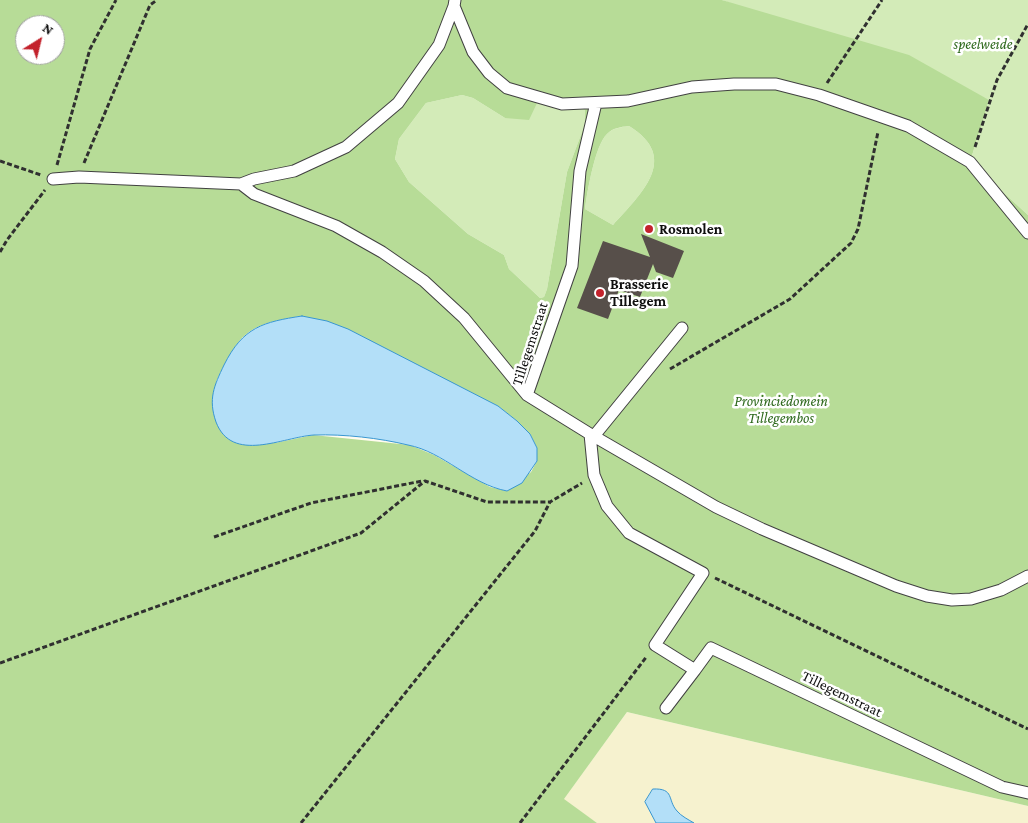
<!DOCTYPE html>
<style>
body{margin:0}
#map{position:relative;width:1028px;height:823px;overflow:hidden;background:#fffcf0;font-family:"Crimson Pro",serif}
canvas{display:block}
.north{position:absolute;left:15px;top:15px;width:50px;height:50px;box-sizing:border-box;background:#fff;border:1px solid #9f9f9f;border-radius:50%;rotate:36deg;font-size:14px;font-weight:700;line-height:20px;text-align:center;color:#0e0e0e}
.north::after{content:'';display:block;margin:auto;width:18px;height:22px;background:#c3222c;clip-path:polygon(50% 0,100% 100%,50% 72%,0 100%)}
</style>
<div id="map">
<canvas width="1028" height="823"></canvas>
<div class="north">N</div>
</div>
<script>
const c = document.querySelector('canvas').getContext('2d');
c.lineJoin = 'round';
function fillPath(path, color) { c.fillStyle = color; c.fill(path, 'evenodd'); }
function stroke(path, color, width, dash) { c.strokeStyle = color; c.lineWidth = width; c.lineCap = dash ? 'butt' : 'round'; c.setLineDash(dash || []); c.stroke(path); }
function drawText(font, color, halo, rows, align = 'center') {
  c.font = font + ' "Crimson Pro",serif'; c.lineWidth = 5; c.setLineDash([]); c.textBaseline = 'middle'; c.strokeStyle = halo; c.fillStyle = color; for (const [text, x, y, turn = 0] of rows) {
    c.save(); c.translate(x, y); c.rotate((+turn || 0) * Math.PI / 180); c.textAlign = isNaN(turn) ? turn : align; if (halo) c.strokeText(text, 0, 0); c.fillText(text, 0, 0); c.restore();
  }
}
const farmland = new Path2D(`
 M627 712 1028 806V823H597L563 800Z`);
const green = new Path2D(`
 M722 0H1028V215L970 162 989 100Z
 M462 95 473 98 505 118 537 103 585 110V124L567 172 547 289 544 297 540 298 509 269 504 255 468 234 409 182 395 159 399 139 426 103Z
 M629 126C681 158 641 194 613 225L585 209C587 193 595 145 607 134 613 128 621 127 629 126Z`);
const forest = new Path2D(`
 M0 0H722L909 55 989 100 970 162 1028 215V806L627 712 564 799 597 823H0ZM25 25H55V55H25ZM462 95 473 98 505 118 529 120 537 103 585 110V124L567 172 547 289 544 297 540 298 509 269 504 255 468 234 409 182 395 159 399 139 426 103ZM629 126C681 158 641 194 613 225L585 209C587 193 595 145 607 134 613 128 620 127 629 126ZM302 316 498 406 517 421 530 434 537 448V461L531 472 507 491 490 487 434 455 410 445 313 435 275 443 216 382C241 332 245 325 302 316Z`);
const water = new Path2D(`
 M302 316 327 321 348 329 498 406 517 421 530 434 537 448V461L522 483 507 491C470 484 444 452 408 445 379 438 344 434 314 435 283 437 232 464 216 422 208 399 214 386 224 365 243 327 263 322 302 316Z
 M653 789C675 788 667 800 677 811 681 816 689 820 694 823H656L645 802Z`);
const building = new Path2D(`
 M641 234 684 251 673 278 656 272 653 264 640 297 619 290 608 319 577 308 603 241 650 257Z`);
const path = new Path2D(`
 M827 83 882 0
 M975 147 997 80 1028 24
 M0 161 41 175
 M84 163 150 5 157 0
 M57 165 90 49 116 0
 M0 252 7 240 45 190
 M670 369 790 299 851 243 858 229 878 132
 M214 537 311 503 422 481
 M715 578 1028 729
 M0 663 361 533 425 481 487 502H550L582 483
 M301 823 535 531 550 502
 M520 823 647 656`);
const lane = new Path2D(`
 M455 0 454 6 473 52 489 73 507 88 562 104 628 101 692 87 734 84H776L819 95 908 126 970 162 1028 233
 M53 179 79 177 241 184 254 194 336 226 382 252 424 281 464 318 527 395 590 434 716 507 762 529 896 586 927 596 952 600 971 599 1001 590 1028 576
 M241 184 254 179 294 171 346 147 398 103 439 45 454 6
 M527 395 572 266 580 171 596 103
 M590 434 594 475 607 506 629 533 703 573 655 645 695 670 711 648 1002 787 1028 793
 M594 436 682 328
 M666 708 695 670`);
const markers = [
 [649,229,5,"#c3222c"],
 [600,293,5,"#c3222c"]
];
const parkNames = [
 ["speelweide",983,44],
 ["Provinciedomein",781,401],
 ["Tillegembos",781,418]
];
const poiNames = [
 ["Rosmolen",659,229],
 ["Brasserie",610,284],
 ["Tillegem",610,301]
];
const streetNames = [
 ["Tillegemstraat",530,344,-72],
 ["Tillegemstraat",842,694,26]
];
fillPath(farmland, '#f6f2cf');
fillPath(green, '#d3ebb8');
fillPath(forest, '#b7dc97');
fillPath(water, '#b3dff8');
stroke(water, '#3896d1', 1);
fillPath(building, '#574f4a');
stroke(lane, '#414141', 13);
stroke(path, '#303030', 3, [5, 2.5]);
stroke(lane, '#fff', 11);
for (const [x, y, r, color] of markers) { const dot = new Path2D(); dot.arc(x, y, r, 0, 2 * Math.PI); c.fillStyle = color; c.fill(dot); stroke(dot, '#fff', 2); }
drawText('italic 15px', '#2d681c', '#fff', parkNames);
drawText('bold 15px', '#0e0e0e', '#fff', poiNames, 'left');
drawText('15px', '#0e0e0e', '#fff', streetNames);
</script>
